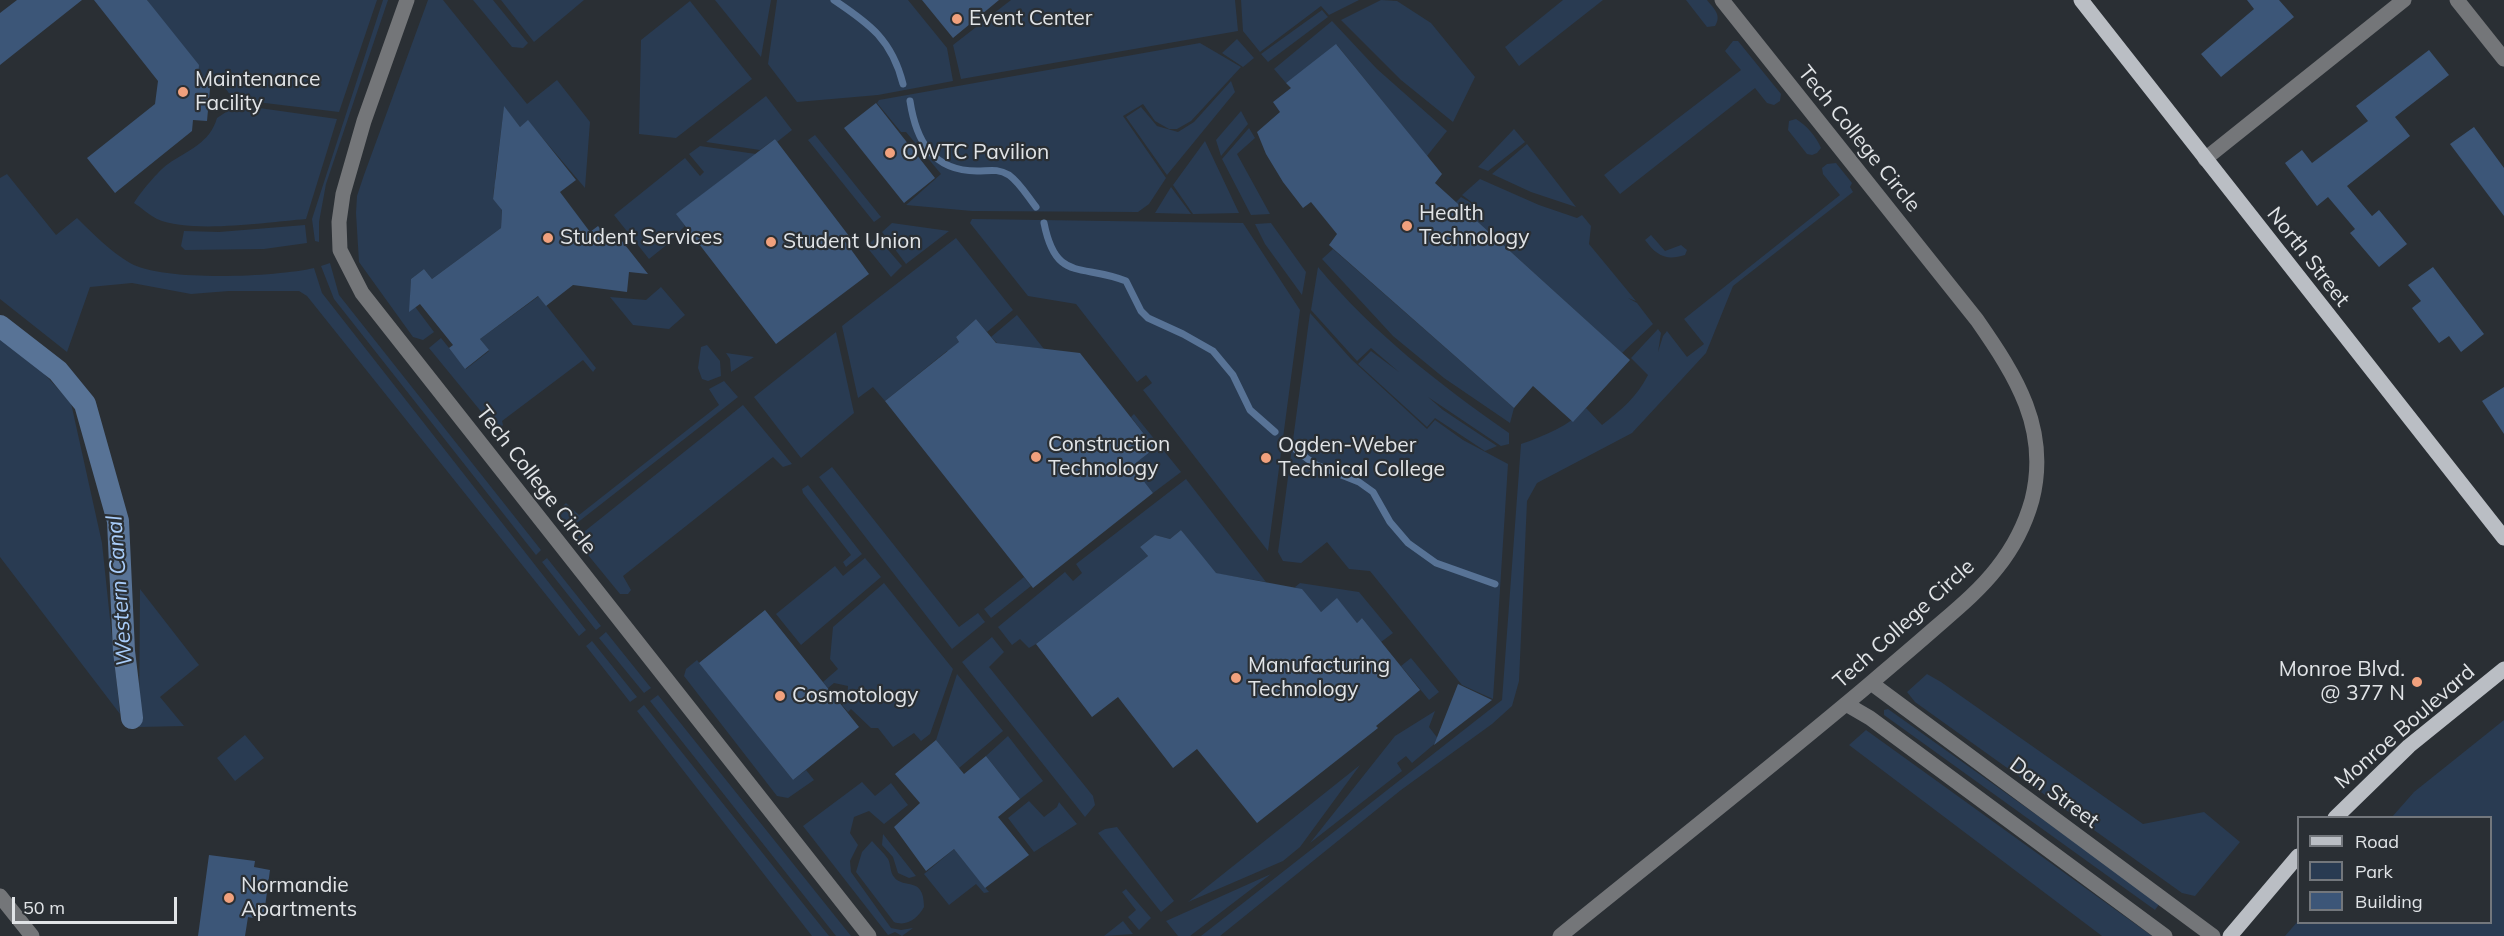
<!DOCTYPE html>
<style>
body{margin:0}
#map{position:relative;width:2504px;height:936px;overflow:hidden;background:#2a2f34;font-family:Mulish,sans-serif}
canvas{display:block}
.legend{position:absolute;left:2297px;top:816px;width:195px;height:108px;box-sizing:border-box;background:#2a2f34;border:2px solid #73777c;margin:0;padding:8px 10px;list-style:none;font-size:18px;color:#e1e4e7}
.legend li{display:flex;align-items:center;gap:12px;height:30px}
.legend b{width:30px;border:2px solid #73777c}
.scale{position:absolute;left:12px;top:897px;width:165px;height:27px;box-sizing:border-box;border:3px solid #e1e4e7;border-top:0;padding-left:8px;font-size:18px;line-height:21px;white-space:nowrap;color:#e1e4e7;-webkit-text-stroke:4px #2a2f34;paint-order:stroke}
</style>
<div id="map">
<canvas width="2504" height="936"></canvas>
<ul class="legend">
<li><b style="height:8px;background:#babec4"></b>Road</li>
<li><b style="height:16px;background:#293b52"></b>Park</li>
<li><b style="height:16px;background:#3c5678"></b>Building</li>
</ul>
<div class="scale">50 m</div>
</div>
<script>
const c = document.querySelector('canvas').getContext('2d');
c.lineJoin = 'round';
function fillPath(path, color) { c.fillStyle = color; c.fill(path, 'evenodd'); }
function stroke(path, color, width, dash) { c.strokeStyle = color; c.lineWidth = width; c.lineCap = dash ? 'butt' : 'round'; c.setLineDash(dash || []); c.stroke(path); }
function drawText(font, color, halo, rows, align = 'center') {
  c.font = font + ' Mulish,sans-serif'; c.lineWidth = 4.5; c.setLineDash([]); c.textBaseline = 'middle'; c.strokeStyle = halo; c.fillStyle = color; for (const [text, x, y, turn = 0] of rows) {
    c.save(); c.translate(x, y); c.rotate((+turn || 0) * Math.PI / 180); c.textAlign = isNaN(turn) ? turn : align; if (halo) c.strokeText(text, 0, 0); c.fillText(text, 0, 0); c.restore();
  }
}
const green = new Path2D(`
 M147 0H377L339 112 232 99C225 83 213 78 198 76Z
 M383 0H388L326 184 319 222V242L315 241 312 219Z
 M428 0H443L527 104 557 80 590 122 585 188 528 121 520 127 504 107 495 179 499 184 494 187 493 199 502 207 501 228 432 279 424 269 411 279 410 300 434 332 423 340 413 337 359 262 356 213 357 196 364 175Z
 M473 0H493L528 43 523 48 512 47Z
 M501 0H584L534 42Z
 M715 0H771L761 57Z
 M777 0H908L947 48 953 81 878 95 797 102 768 64Z
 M1011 0H1235L1238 31 961 79 953 45Z
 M1241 0H1359L1329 15 1321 6 1260 52 1243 31Z
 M1381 0 1397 1 1431 23 1475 77 1453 122 1401 80 1341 20Z
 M1563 0H1603L1519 66 1505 47Z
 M1686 0H1707C1714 9 1722 15 1715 26L1707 27Z
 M690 1 752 79 676 138 639 134 641 40Z
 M1322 10 1328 17 1268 62 1261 54Z
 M1332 21 1377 69 1447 131 1427 156 1337 45 1286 83 1274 69Z
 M1237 39 1254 58 1243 67 1222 53Z
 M1733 41H1738L1781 94 1780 101 1774 105 1767 103 1755 88 1620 194 1604 175 1741 70 1725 51Z
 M1200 43 1241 67 1191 121 1177 129H1169L1155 121 1143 104 1123 116 1166 178 1149 204 1138 212 972 211 906 205 941 174 906 132H901L877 103 879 100Z
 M1231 81 1235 92 1167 175 1126 117 1141 107 1157 126 1178 132 1194 122Z
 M766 96 792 130 777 142 775 139 760 150 706 142Z
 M231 104 337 119 306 219C268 222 191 234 157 219 149 215 142 208 134 203 139 194 159 170 168 164 187 151 210 143 217 118L226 112Z
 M1241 111 1248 124 1221 156 1216 140Z
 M1796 119C1807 126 1816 136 1821 148L1817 153 1812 155 1807 154 1788 130 1789 121Z
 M1249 128 1255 138 1237 154 1270 214 1251 215 1222 159Z
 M1514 129 1525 142 1488 171 1478 167Z
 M815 135 881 217 874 222 808 140Z
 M1205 141 1239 213 1193 214 1173 185Z
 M1527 144 1576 207 1531 192 1492 174Z
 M700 146 756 154 677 214 685 226 679 232 684 237 669 238V243L649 259 614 215 685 158 700 176 704 172 689 154Z
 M1836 163 1852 183 1850 187 1853 192 1733 286 1706 353 1632 433 1537 483 1527 501 1519 681 1512 706 1492 724 1401 790 1220 936H1201L1502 700 1521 444C1544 436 1569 426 1586 408L1602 425C1621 410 1637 397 1648 375L1631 358 1658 329 1661 333 1658 352 1663 336 1667 331 1687 357 1704 344 1684 319 1840 195 1823 174 1822 168 1827 164Z
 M7 174 56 235 77 218C93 234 110 251 130 263 163 282 276 277 314 268L322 293 586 630 579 636 307 296 299 291H229L191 294 132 283 90 287 67 352 0 299V178Z
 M1480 179 1539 205 1577 218 1582 215 1591 226 1589 244 1636 301 1628 298 1637 303 1653 324 1622 353 1456 202 1461 197 1481 209 1462 195Z
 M1171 187 1191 214 1155 213Z
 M972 219 1243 223 1300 310 1268 551 1143 390 1152 383 1146 375 1137 382 1076 304 1028 296 970 223Z
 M892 223 949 231 906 264 882 232Z
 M1271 223 1306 272 1302 295 1265 244 1255 224Z
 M305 225 307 243 264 249 185 250 181 246 184 231 219 232Z
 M1651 235 1665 251 1681 245 1687 250 1685 255C1666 261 1657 256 1645 240Z
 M877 237 902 266 891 277 866 246Z
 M956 238 1013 310 987 332 976 319 956 337 961 345 951 353 947 351 885 401 873 387 858 398 842 326Z
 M1333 249 1514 408 1510 423 1444 378 1393 336 1322 259Z
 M330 263 339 295 541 550 536 555 334 299 321 266Z
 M1318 267C1373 333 1439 384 1509 433V444L1501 446 1428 397 1443 410 1497 446 1485 451 1435 418 1427 427 1358 364 1371 351 1399 372 1371 348 1357 361 1311 310Z
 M661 287 685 315 669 329 633 325 610 297 646 300Z
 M539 296 596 368 593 372 583 360 502 421 503 425 497 431 429 348 441 338 466 369 489 351 480 339Z
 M1310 313 1351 359 1427 429 1435 420 1463 440 1508 464 1493 699 1462 685 1370 571 1349 569 1327 542 1301 563 1283 561 1278 552Z
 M1017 315 1044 349 997 343 991 337Z
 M836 332 854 413 801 458 754 397Z
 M0 335 28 356 71 403 102 543 120 714 0 557Z
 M707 345 720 361 721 376 708 381 702 379 698 368 701 347Z
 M726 353 754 357 731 372 730 359Z
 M724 381 738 397 568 530C560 521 555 512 566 503L579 515 719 405 709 389Z
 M743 405 792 464 783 467 773 457 623 576 631 590 628 594H620L575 539Z
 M1134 414 1181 472 1153 493 1132 466 1155 448 1131 417Z
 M832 467 959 627 978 613 985 622 952 649 819 477Z
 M1186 479 1266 582 1214 573 1181 530 1170 539 1155 535 1140 547 1148 556 1036 644 1029 648 1020 639 1012 645 998 627 1065 572 1073 581 1082 573 1076 564Z
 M808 485 862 554 846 567 843 562 851 555 803 493 802 489Z
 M547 558 601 626 596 630 542 562Z
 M865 558 881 577 801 645 776 614 835 566 843 576Z
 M1024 577 1031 586 991 618 984 609Z
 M884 583 953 669 930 734 921 741 914 733 893 747 878 728H871L851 709 848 712 842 705 847 700 848 686 834 683 828 688 823 682 838 669 830 659 833 627Z
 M1300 583 1359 592 1393 633 1381 642 1362 618 1357 623 1337 599 1321 612 1295 587Z
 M140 589 199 665 160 697 184 726 139 727Z
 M606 632 651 688 644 693 599 638Z
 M992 637 1004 652 989 667 1093 796 1095 805 1085 817 962 662Z
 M592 641 637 697 630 702 586 646Z
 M1411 658 1439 692 1429 700 1401 666Z
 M697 660 793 780 806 770 814 780 788 798 777 796 684 676 686 669Z
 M957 674 1003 731 959 768 936 740Z
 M1927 674 1941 682 2143 824 2204 812 2240 842 2195 896 2182 893 1915 702 1907 692Z
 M658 695 851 936H836L650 701Z
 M644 705 829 936H812L637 711Z
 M1888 709 2160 903 2155 910 1884 715V710Z
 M1435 711 1429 727 1439 740 1412 763 1406 756 1397 763 1402 771 1310 843 1395 736Z
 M2504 720V936H2285L2298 921 2490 922V818L2392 817 2414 792Z
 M1866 730 2152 936H2102L1849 745Z
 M245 735 264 758 235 781 217 758Z
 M1008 736 1043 781 1020 799 986 756Z
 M1360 765 1300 847 1283 861 1188 902Z
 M862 782 875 796 891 783 908 805 884 824 869 811 854 817 850 833 858 845 850 861 851 872 891 928 901 930 913 928 902 936 895 932 888 935 803 826Z
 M1029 801 1044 817 1057 807 1059 802 1077 824 1034 852 1008 818Z
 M1117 827 1174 901 1161 912 1098 833 1105 829Z
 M883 834 916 876 909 878 898 873 893 857 882 845Z
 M872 841C877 847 884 853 888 859 891 865 890 872 894 877 904 890 924 875 924 907 918 918 907 927 894 922L856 872 862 852Z
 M954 849 989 892 984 893 976 884 949 905 924 874Z
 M1271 874 1190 936H1178L1166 921Z
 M1126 889 1151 918 1139 930 1128 917 1136 910 1122 892Z
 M1123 921 1133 934 1104 936Z`);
const stream = new Path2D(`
 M834 0C870 24 892 40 903 84
 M910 101C916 140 932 171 977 171 989 171 997 168 1009 175 1020 183 1028 197 1036 207
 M1044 223C1056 283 1081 263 1126 281L1141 311 1148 318 1183 334 1213 351 1233 375 1250 410 1275 432
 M1295 449 1314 464 1359 482 1373 492 1390 522 1408 543 1436 563 1495 584`);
const canal = new Path2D(`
 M0 326 58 371 85 404 118 521 124 651 132 718`);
const building = new Path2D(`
 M17 0H82L0 65V13Z
 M94 0H147L199 65 198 76 211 78 207 121 193 120 192 131 115 193 87 158 155 104 158 81Z
 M922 0H999L953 38Z
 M2247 0H2279L2294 17 2221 77 2201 54 2254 9Z
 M1336 44 1442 174 1435 183 1630 360 1573 422 1533 386 1514 408 1329 245 1337 234 1311 202 1303 208 1283 182 1266 154 1257 132 1280 112 1273 102 1291 88 1286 83Z
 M2429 50 2449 75 2395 117 2410 136 2347 186 2372 216 2379 210 2407 244 2379 267 2350 233 2355 229 2328 197 2317 206 2285 163 2302 150 2312 163 2368 121 2356 106Z
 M876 103 935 178 904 203 844 128Z
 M504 106 520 127 528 120 576 180 560 192 590 232 598 226 611 241 618 236 648 274 629 272 627 292 573 285 546 306 538 296 480 339 489 350 465 369 449 348 453 345 420 304 409 312 411 279 424 269 432 279 501 228 502 210 493 199Z
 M2474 127 2504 168V216L2450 144Z
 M775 139 849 236 844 240 869 274 776 344 676 214Z
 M2433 267 2484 334 2461 352 2449 336 2439 343 2412 308 2421 301 2408 285Z
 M976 319 996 343 1080 353 1155 448 1132 466 1153 493 1033 588 885 401 959 342 956 337Z
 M2504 387V434L2482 401Z
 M1181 530 1216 573 1302 589 1321 612 1337 598 1357 623 1362 618 1420 690 1376 726 1378 728 1257 823 1197 749 1173 768 1118 697 1092 717 1036 644 1148 556 1140 547 1155 535 1170 539Z
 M765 610 859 727 793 780 699 663Z
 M1458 684 1492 700 1434 745 1447 712Z
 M936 740 964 774 986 756 1020 799 998 817 1029 855 985 888 954 849 926 871 894 827 920 803 895 774Z
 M209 855 255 861 254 867 270 870 264 914 253 913V918L248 917 245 936H198Z`);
const minor = new Path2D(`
 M407 0 364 121 343 194 339 222 340 250 362 293 869 936
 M2457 0 2504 59
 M2205 159 2404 0
 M1871 683 2213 936
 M1846 704 1870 718 2165 936
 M0 896 32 936
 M1560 936C1660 855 1761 775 1859 693 1885 671 1910 650 1935 628 1957 609 1979 591 1997 568 2013 548 2025 525 2032 500 2050 429 2016 376 1977 320L1722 0`);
const major = new Path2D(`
 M2081 0 2504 538
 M2335 818 2409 746 2504 669
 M2230 936 2298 856`);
const markers = [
 [957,19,6,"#f1a17d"],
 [183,92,6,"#f1a17d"],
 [890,153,6,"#f1a17d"],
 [1407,226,6,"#f1a17d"],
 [548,238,6,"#f1a17d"],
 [771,242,6,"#f1a17d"],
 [1036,457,6,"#f1a17d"],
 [1266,458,6,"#f1a17d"],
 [1236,678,6,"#f1a17d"],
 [2417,682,6,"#f1a17d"],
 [780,696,6,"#f1a17d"],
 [229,898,6,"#f1a17d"]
];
const poiNames = [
 ["Event Center",969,19],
 ["Maintenance",195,80],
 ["Facility",195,104],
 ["OWTC Pavilion",902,153],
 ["Health",1419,214],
 ["Technology",1419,238],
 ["Student Services",560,238],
 ["Student Union",783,242],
 ["Construction",1048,445],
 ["Technology",1048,469],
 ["Ogden-Weber",1278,446],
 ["Technical College",1278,470],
 ["Manufacturing",1248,666],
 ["Technology",1248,690],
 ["Monroe Blvd.",2405,670,"right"],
 ["@ 377 N",2405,694,"right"],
 ["Cosmotology",792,696],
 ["Normandie",241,886],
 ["Apartments",241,910]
];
const streetNames = [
 ["Tech College Circle",1859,139,51],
 ["North Street",2308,257,52],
 ["Tech College Circle",536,480,52],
 ["Tech College Circle",1904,624,-42],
 ["Monroe Boulevard",2405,727,-41],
 ["Dan Street",2054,793,36]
];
const waterNames = [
 ["Western Canal",120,591,-94]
];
fillPath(green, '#293b52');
stroke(stream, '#587396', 7);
stroke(canal, '#587396', 22);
fillPath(building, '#3c5678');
stroke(minor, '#747679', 15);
stroke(major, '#babec4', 15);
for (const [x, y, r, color] of markers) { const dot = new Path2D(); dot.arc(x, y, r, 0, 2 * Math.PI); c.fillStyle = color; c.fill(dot); stroke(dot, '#2a2f34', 2); }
drawText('21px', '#e1e4e7', '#2a2f34', poiNames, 'left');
drawText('21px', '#e1e4e7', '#2a2f34', streetNames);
drawText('italic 22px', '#a9cdfa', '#2a2f34', waterNames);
</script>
